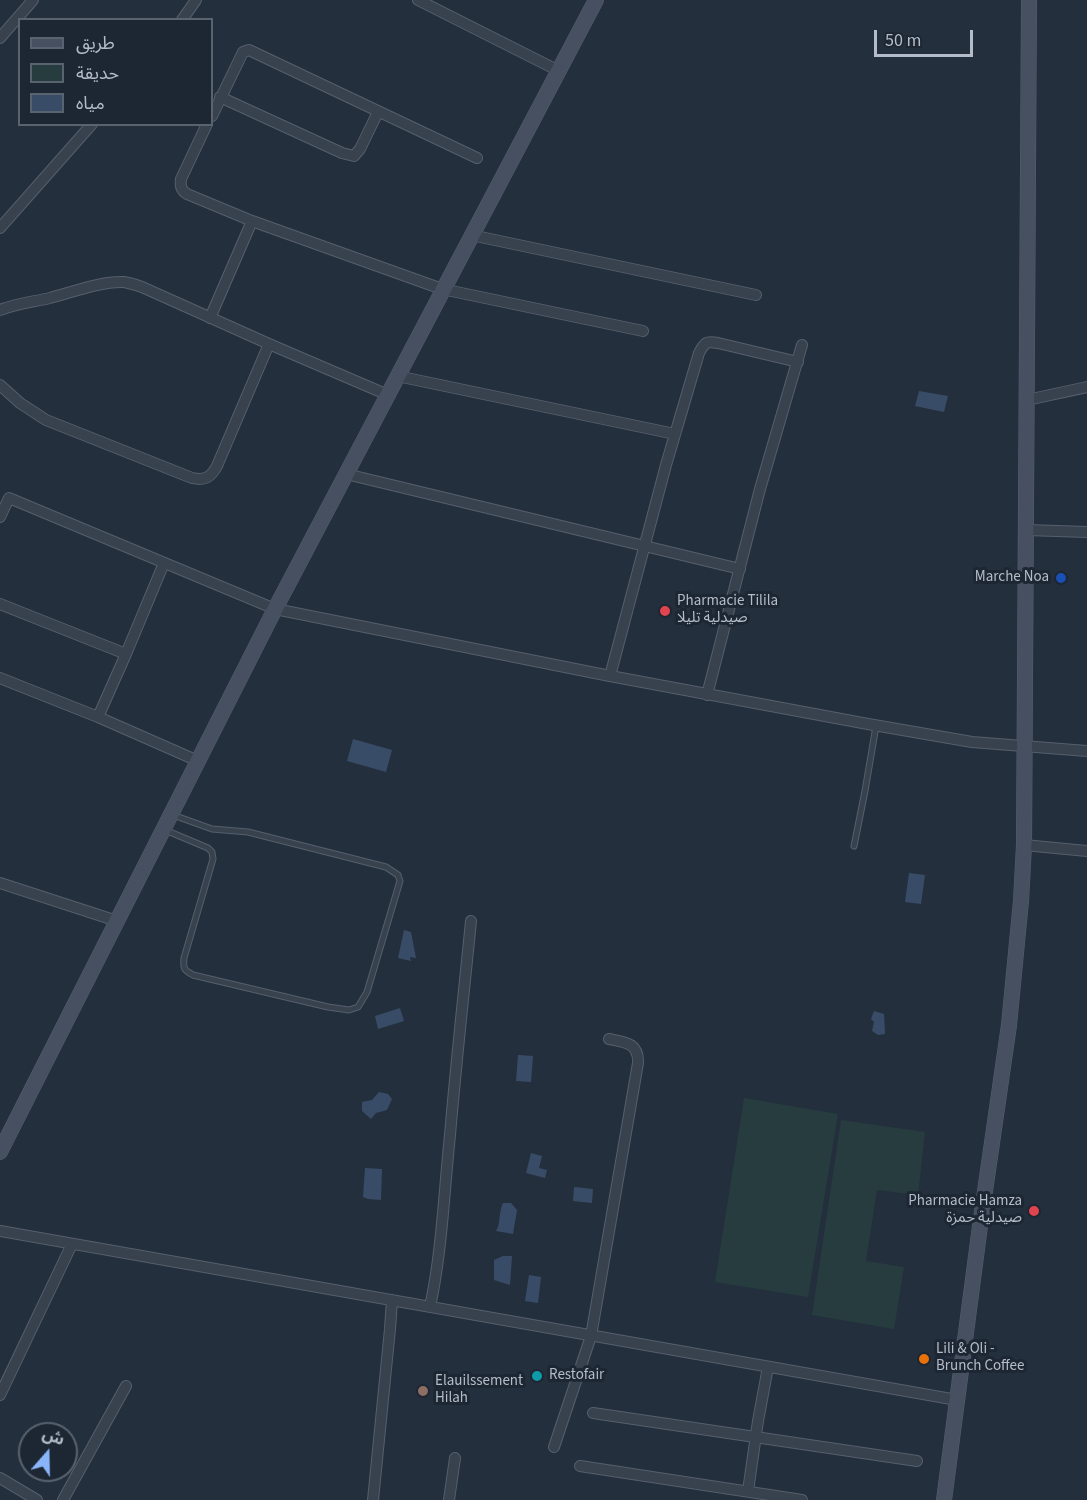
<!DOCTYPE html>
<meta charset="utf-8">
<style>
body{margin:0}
#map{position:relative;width:1087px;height:1500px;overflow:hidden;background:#242f3e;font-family:"Source Sans 3","Noto Sans Arabic",sans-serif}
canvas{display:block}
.legend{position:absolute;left:18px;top:18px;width:195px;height:108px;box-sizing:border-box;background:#1d2633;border:2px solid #59626f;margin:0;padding:8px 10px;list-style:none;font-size:18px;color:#b4bcc9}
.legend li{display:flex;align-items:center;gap:12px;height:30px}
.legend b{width:30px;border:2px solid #59626f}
.north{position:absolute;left:18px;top:1422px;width:60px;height:60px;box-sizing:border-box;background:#1d2633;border:2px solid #59626f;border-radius:50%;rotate:20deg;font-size:16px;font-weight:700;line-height:24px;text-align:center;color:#b4bcc9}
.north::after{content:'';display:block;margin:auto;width:21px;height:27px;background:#8ab4f8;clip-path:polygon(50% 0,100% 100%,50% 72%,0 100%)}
.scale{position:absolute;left:874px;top:30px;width:99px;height:27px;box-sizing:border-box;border:3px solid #b4bcc9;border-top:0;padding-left:8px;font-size:18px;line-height:21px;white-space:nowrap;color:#b4bcc9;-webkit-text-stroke:4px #1d2633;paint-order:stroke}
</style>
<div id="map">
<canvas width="1087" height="1500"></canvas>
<ul class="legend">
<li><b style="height:8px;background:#465061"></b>طريق</li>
<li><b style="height:16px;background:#263c3f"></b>حديقة</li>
<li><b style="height:16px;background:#394c67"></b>مياه</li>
</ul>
<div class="north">ش</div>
<div class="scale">50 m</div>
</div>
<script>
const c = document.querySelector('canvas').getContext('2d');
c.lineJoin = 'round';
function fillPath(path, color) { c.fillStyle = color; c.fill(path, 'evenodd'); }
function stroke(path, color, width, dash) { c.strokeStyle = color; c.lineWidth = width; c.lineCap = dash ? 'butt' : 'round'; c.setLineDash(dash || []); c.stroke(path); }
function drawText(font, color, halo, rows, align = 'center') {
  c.font = font + ' "Source Sans 3","Noto Sans Arabic",sans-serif'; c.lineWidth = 6; c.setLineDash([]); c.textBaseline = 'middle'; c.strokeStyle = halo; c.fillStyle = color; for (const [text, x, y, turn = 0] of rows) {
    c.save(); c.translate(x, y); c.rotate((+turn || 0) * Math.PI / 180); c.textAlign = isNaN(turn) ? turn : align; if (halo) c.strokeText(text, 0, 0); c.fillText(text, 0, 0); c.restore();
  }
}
const green = new Path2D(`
 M744 1098 838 1114 808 1297 715 1282Z
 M841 1120 925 1132 918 1195 877 1190 866 1261 904 1267 894 1329 812 1315Z`);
const water = new Path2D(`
 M919 391 948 396 944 412 915 406Z
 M353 739 392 750 386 772 347 761Z
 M909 873 925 875 921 904 905 902Z
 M404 930 411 932 416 958 410 957 411 961 398 958Z
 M400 1008 404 1021 378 1029 375 1016Z
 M874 1011 884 1014 885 1034 878 1035 872 1031 874 1022 871 1019Z
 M518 1055 533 1056 531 1082 516 1081Z
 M379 1092 388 1094 392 1099 387 1110 376 1113 371 1119 362 1111V1102L372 1100Z
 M531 1153 542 1156 539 1168 547 1170 545 1178 526 1173Z
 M365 1168 382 1169 381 1200 368 1199 363 1197Z
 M574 1187 593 1189 592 1203 573 1201Z
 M503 1203H511L517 1210 513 1234 496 1231C501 1223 498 1214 503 1203Z
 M503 1256H512L510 1285 494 1280V1260Z
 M529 1275 541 1277 538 1303 525 1301Z`);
const lane = new Path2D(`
 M165 830 208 848 212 852 213 859 184 958C183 969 184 970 193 975L328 1007 349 1010 358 1007 367 992 400 881 398 875 386 867 248 832 212 829 173 815
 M854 846 865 791 876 726`);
const street = new Path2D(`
 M418 0 559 71
 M182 20 196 0
 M0 38 33 0
 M220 97 342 153 354 156 360 149 378 112
 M212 116 243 52 249 50 477 158
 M207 124 181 179C180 186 181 190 187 194L252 221 442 289 643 331
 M0 228 92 124
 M471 235 756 295
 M0 310C18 303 32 302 50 298 73 292 101 281 124 282 130 283 136 285 142 287L269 344 388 395
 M210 318 252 221
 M397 376 675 434
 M0 385 20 403 46 420 192 478C205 481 211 477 217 466L269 344
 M1027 400 1087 387
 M346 474 740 569
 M0 517 9 498 275 609 610 676 868 724 972 742 1087 751
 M1026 530 1087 532
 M0 604 126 654
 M610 676 666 465 699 353C705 342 706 341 718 343L798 362
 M0 678 98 717 198 761
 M707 695 760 489 802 345
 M98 717 126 654 164 563
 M1024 845 1087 851
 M0 883 117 921
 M0 1231 957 1400
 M430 1307C442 1251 444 1192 450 1135 456 1063 464 992 471 921
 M0 1395 72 1244
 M593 1413 917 1461
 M554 1447 591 1336 638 1063C639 1043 625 1042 609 1039
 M580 1466 802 1500
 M0 1478 37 1500
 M748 1491 758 1421 768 1367
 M63 1500 126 1386
 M373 1500 390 1329 392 1300
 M449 1500 455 1458`);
const secondary = new Path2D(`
 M0 1152 275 609 596 0
 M944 1500 980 1226 1009 1025 1021 901 1024 845 1029 0`);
const markers = [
 [1061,578,6,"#1a4fb4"],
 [665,611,6,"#e0444e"],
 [1034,1211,6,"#e0444e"],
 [924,1359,6,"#e8710a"],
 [537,1376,6,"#0f9aa8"],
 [423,1391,6,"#8d6e63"]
];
const poiNames = [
 ["Marche Noa",1049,578,"right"],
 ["Pharmacie Tilila",677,602],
 ["صيدلية تليلا",677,619],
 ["Pharmacie Hamza",1022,1202,"right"],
 ["صيدلية حمزة",1022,1219,"right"],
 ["Lili & Oli -",936,1350],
 ["Brunch Coffee",936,1367],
 ["Restofair",549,1376],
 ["Elauilssement",435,1382],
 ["Hilah",435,1399]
];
fillPath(green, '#263c3f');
fillPath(water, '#394c67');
stroke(lane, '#565f6c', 7);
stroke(street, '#565f6c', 12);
stroke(secondary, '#565f6c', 16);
stroke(lane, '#38414e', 5);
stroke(street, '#38414e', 10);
stroke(secondary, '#465061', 15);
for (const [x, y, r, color] of markers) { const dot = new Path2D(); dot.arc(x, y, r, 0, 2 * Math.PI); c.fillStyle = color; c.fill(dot); stroke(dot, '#1d2633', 2); }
drawText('15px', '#b4bcc9', '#1d2633', poiNames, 'left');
</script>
